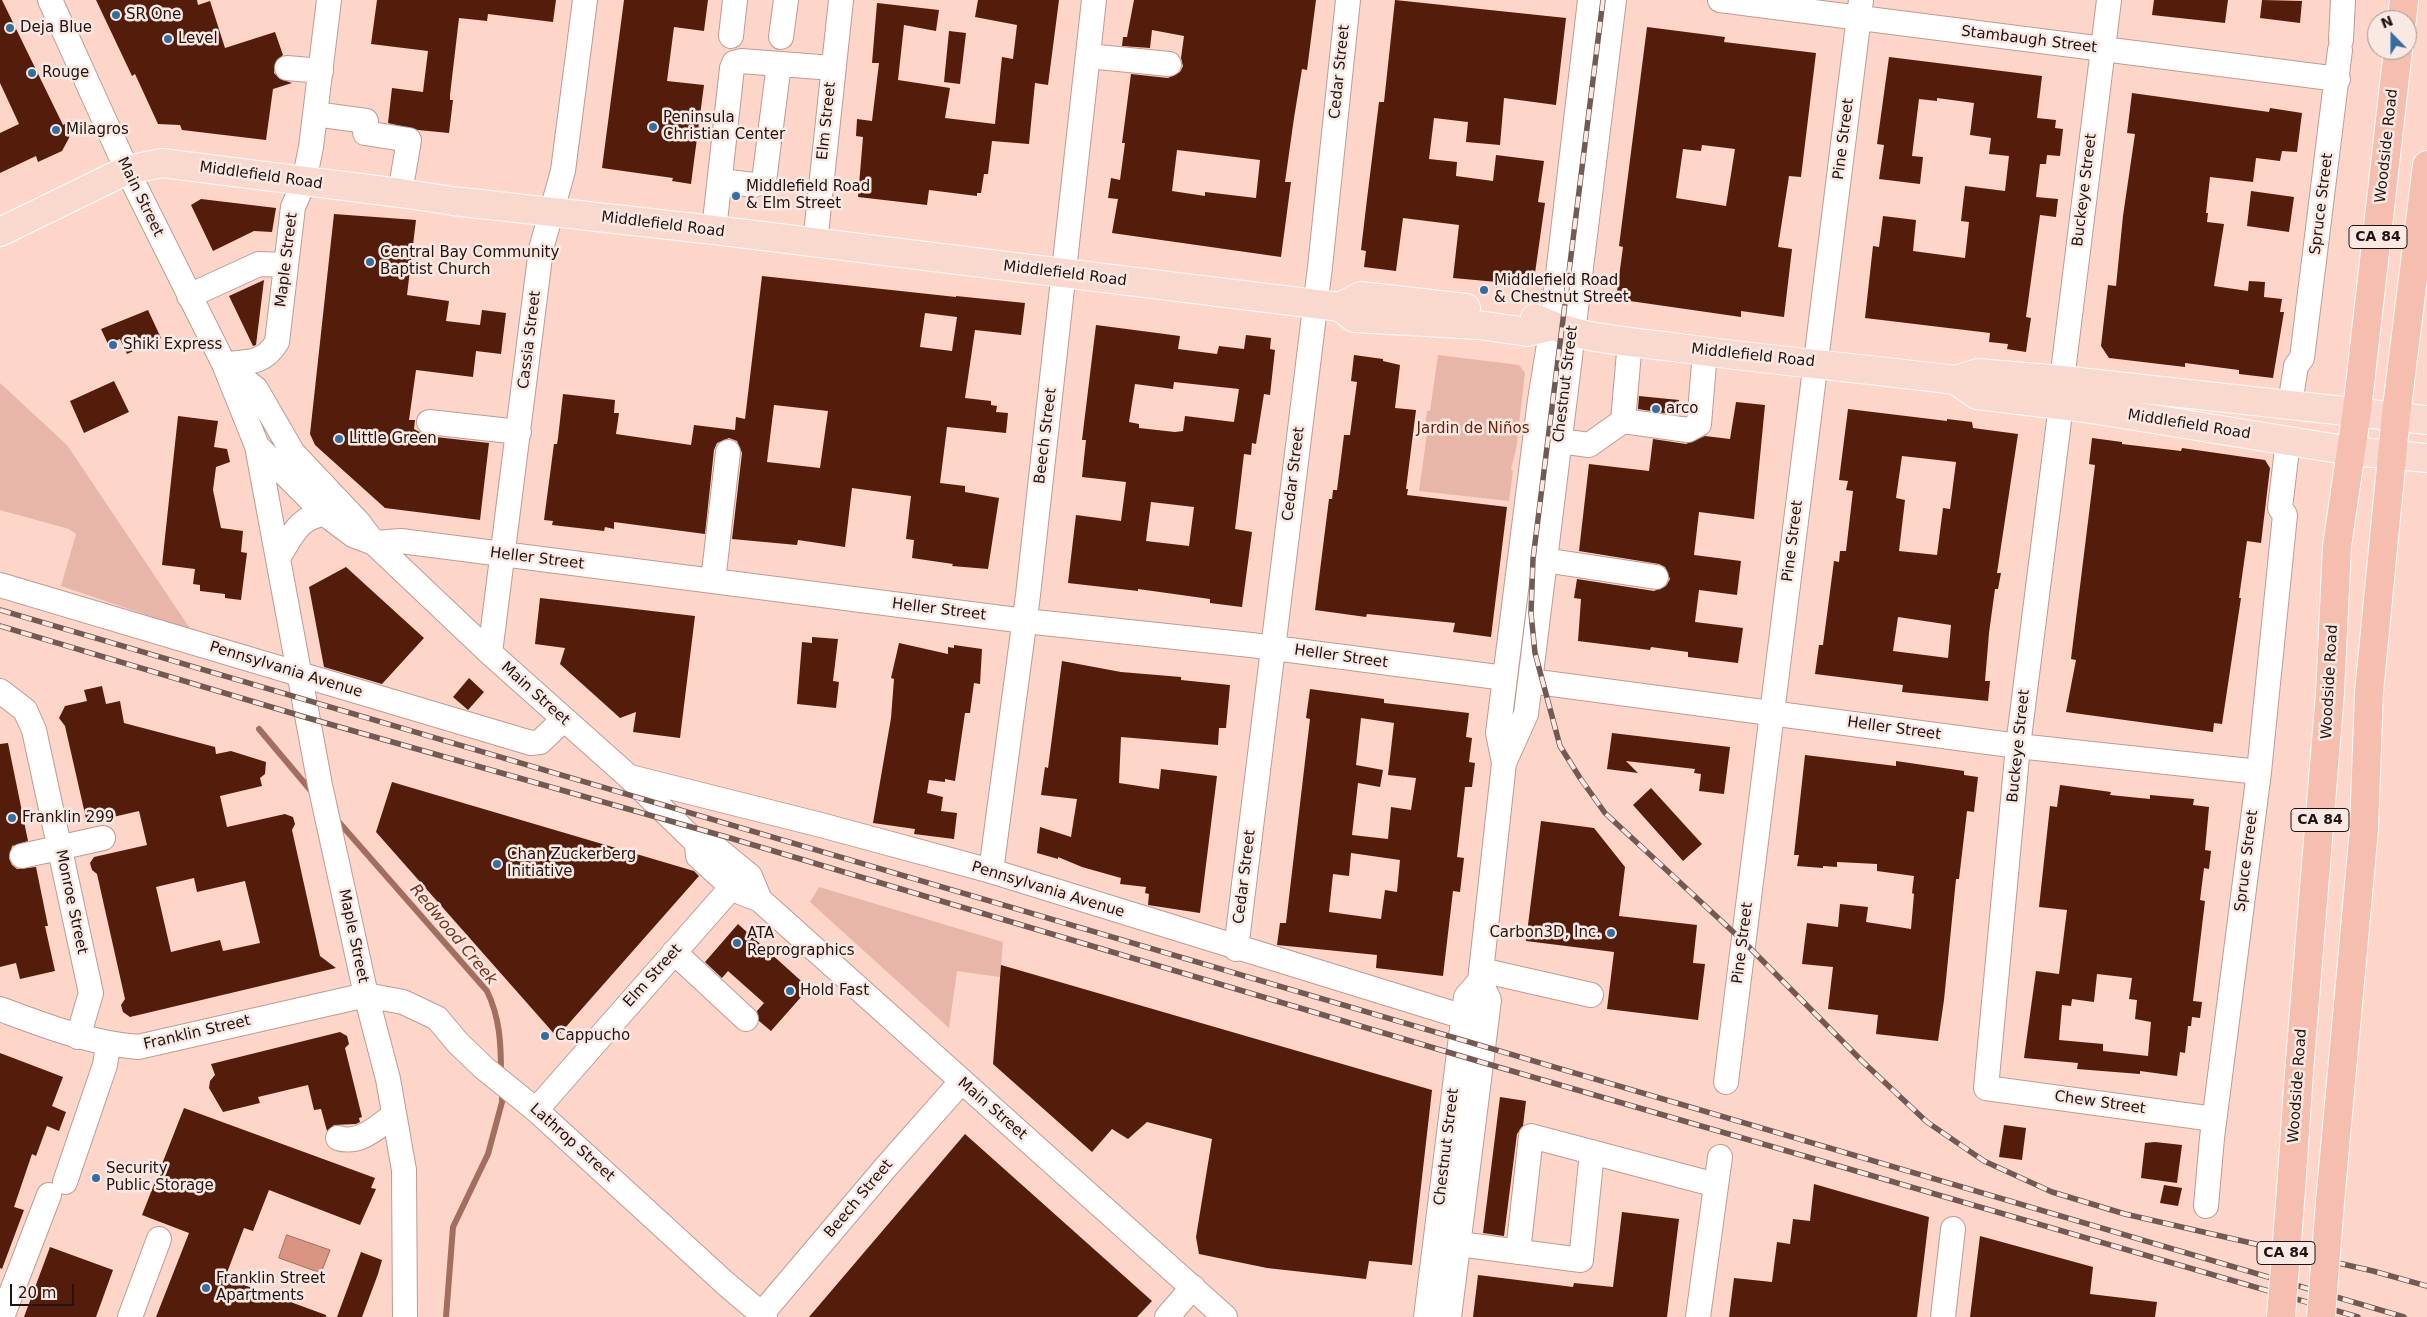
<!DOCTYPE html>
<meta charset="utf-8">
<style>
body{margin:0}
#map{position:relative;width:2427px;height:1317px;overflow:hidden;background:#fed5c9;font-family:"DejaVu Sans",sans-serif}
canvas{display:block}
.north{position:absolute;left:2367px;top:10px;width:50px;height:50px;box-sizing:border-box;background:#fae9e3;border:1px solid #a3938e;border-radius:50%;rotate:338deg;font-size:14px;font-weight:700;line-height:20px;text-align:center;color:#21130f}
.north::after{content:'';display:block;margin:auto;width:18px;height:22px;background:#2f6fa6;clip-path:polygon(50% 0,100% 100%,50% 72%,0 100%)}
.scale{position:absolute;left:10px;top:1284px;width:64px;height:22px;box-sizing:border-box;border:2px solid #21130f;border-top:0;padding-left:6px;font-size:15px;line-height:18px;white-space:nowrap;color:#21130f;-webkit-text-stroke:4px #fae9e3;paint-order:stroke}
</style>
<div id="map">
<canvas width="2427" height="1317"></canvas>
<div class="north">N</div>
<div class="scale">20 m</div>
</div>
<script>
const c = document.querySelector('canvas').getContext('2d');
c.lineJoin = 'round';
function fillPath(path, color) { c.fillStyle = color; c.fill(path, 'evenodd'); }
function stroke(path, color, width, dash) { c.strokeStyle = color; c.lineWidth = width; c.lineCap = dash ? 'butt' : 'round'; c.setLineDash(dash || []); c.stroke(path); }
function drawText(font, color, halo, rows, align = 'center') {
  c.font = font + ' "DejaVu Sans",sans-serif'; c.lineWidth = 5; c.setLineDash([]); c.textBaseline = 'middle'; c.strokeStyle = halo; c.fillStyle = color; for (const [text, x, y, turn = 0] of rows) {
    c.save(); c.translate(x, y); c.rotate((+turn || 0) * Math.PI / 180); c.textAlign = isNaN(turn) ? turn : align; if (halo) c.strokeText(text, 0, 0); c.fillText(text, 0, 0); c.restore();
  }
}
const green = new Path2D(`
 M1438 355 1519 365 1525 373 1516 450 1511 468 1513 471 1509 501 1419 491 1428 427 1425 426 1427 411H1430Z
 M0 383 67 445 191 630 61 586 76 534 69 529 0 510Z
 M819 887 1003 942 1000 977 957 971 949 1028 810 902Z`);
const water = new Path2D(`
 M287 1235 330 1250 321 1273 279 1258Z`);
const stream = new Path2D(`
 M259 729 312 792
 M337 820 487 991C500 1018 501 1044 501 1074
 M446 1317 453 1227 488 1154 502 1102V1091`);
const building = new Path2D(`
 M0 0H2L63 125 72 120 69 138 62 151 38 162 36 156 0 173V133L19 124 0 83Z
 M96 0H197L198 5 210 1 225 48 275 32 283 55 276 61 274 73 280 79 292 83 273 89 266 140 182 130 180 125 158 124 135 74 132 76Z
 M377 0H556L553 22 488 14 487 21 459 18 450 95V100H453L449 133 418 130 388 123 392 88 423 92 428 51 371 44Z
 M624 0H708L704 31 674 27 667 81 704 85 691 184 672 181 673 178 602 168Z
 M978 0H1059L1048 85 1035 83 1029 144 992 141 988 174H984L981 193H977V196L929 190 927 205 858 197 863 137 856 136 857 119 872 121 879 63H872L877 3 939 10 936 31 904 25 898 80 950 88 945 118 995 124 1002 57 1013 59 1017 25 975 17Z
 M1134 0H1316L1307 70 1302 69 1294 118 1285 182H1291L1281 257 1112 233 1118 199 1108 198 1111 178 1120 180 1125 143H1122L1131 74 1168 78 1180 72 1183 66 1181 58 1184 36 1152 30 1150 48 1122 46 1123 37H1127ZM1177 150 1260 160 1256 198 1205 192V196L1172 191Z
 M1395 0 1566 18 1556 105 1504 98 1500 145 1466 142 1468 122 1434 118 1429 159 1457 162 1456 176 1493 181 1496 155 1544 161 1538 202 1545 203 1534 280H1531L1530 285 1453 278 1459 225 1403 218 1396 271 1364 267 1366 251 1361 250 1367 199 1379 102H1384Z
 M2154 0H2228L2225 23 2152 15Z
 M2262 0 2302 1 2300 23 2260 18Z
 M1647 27 1725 37 1724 42 1816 53 1801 177 1789 176 1778 247 1792 249 1784 317 1741 311V317L1616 299 1623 247 1619 246ZM1702 145 1735 149 1726 206 1676 198 1683 149 1701 151Z
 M949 31 966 33 960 84 944 82Z
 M1889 57 2042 76 2037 118 2056 120 2055 128 2063 129 2060 156 2047 155 2046 164H2040L2036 197 2058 199 2056 217 2040 215 2026 317 2031 318 2026 352 2007 349 2008 344 1989 342 1990 333 1865 318 1873 246 1879 247 1883 216 1916 220 1913 251 1965 258 1969 222 1961 221 1965 186 2005 191 2009 156 1989 154 1991 138 1970 135 1974 103 1937 98V101L1919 99 1912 156 1923 157 1920 184 1879 179 1884 145 1877 144Z
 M2132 93 2269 112 2270 108 2302 113 2297 152 2282 151 2280 161 2256 158 2253 182 2210 177 2206 213H2208L2207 222 2224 224 2214 286 2248 291 2249 281 2265 282 2264 297 2282 299 2280 312H2284L2273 378 2239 374V370L2185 363V367L2109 358 2101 346 2108 285 2116 286 2123 216 2135 134 2127 133Z
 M2251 191 2294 197 2289 232 2247 226Z
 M201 199 276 208 272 232 254 231 213 251 191 205Z
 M334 214 416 220 407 295 449 301 446 321 480 325 482 310 506 313 501 354 476 351 473 377 416 370 409 420H415L414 429 427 436 489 443 480 520 385 508 315 445 310 434Z
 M762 276 956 297V296L1025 303 1021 335 975 330 965 398 991 401V405L997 406 996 412 1008 413 1006 433 947 427 940 483 965 486V492L999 498 988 569 952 566 953 564 912 558 914 540 906 539 911 496 852 488 845 547 798 540 797 545 732 539 742 453 737 441 729 438 717 443 714 450 705 534 614 522V529L605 527 604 531 552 525 553 521 544 520 554 444H557L558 438 563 394 615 400 614 413H619L616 434 691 445 694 425 735 430 736 417 745 419ZM925 313 957 317 952 351 920 347ZM774 405 828 411 820 468 767 462Z
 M264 280 256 345 253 346 229 296Z
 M148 310 161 338 127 354 120 339 108 344 101 329Z
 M1096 325 1180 336 1178 349 1217 354 1219 346 1244 349 1246 335 1271 338 1270 349 1275 350 1270 395 1264 394 1256 444 1252 443 1251 455 1244 454 1235 529 1252 532 1242 607 1210 603V599L1138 589V591L1068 583 1076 515 1121 521 1126 482 1082 477 1086 440H1082ZM1174 382 1239 389 1234 422 1185 416 1183 431 1175 432 1139 428V424L1129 422 1135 384 1173 389ZM1151 502 1194 507 1189 546 1146 541Z
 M1354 355 1383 359V361L1400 365 1395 408 1416 410 1406 489H1408L1407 495 1507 507 1491 637 1453 632 1455 623 1367 614 1366 617 1315 610 1329 499H1332L1333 490H1337L1344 435H1350L1357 382 1351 381Z
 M114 381 129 412 84 433 70 401Z
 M1639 396 1679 400 1677 415 1638 409Z
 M1736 402 1765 405 1754 519 1699 512 1694 555 1741 561 1737 595 1699 590 1695 622 1743 628 1738 663 1688 657V652L1651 647 1650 650 1578 641 1581 599 1574 598 1577 579 1654 591 1666 586 1670 579 1665 567 1659 564 1579 551 1589 464 1649 471 1653 439 1686 444 1705 436 1730 439Z
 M1848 409 1947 421V419L1972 422 1973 428 2018 434 1997 573H2001L1998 589H1995L1989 633 1985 681H1990L1988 701 1902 692 1903 685 1815 674 1819 645H1823L1834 561 1839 562 1840 551H1846L1853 491 1846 490 1848 481 1839 480ZM1902 456 1956 462 1950 509 1943 508 1937 555 1899 551 1905 500 1896 498ZM1898 617 1951 625 1948 658 1893 651Z
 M178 416 218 421 214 447 227 449 230 462 216 467 213 490 221 528 243 531 241 552 247 553 241 600 225 598V594L200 591V585L193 584 195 569 162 565Z
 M2092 438 2122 442V444L2181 451 2182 448 2265 460 2270 468 2261 543 2247 541 2239 598H2241L2238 618 2222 724 2214 723 2213 732 2066 712 2076 660 2071 659 2095 465 2089 464Z
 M346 567 424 638 382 684 324 667 309 587Z
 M540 598 695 616 680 738 633 732 636 712 620 718 560 664 565 648 535 644Z
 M812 637 838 639 833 681 839 682 836 708 797 704 802 642 812 643Z
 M899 643 948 654V647L954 648V645L982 649 980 684 974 683 970 713H965L955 781 945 779V782L929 780 927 793 943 797 941 811 957 813 954 839 914 834 915 829 873 823 891 718 894 679 891 678Z
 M1062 661 1121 672 1181 677V680L1230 685 1226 728H1219L1218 745 1121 737 1119 783 1159 789 1161 769 1217 776 1200 913 1148 905 1149 894 1145 893 1146 887 1120 884 1121 878 1082 867 1058 857V859L1037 853 1040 827 1071 837 1077 799 1041 795 1045 767 1048 768Z
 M469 678 484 692 468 710 453 697Z
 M102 686 106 704 120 701 124 723 215 747 216 754 231 751 266 762 265 774 260 778 262 786 220 796 227 827 285 814 293 817 295 824 292 830 320 956 336 968 130 1017 123 1012 121 1005 125 999 97 874 92 870 90 863 94 857 147 845 139 811 87 823 65 726 59 718 65 706 87 701 84 690ZM194 878 197 892 245 881 260 943 223 951 220 940 171 952 156 887Z
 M1310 689 1384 699V703L1469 713 1466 737 1472 738 1469 762 1475 763 1472 787H1465L1457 857 1464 858 1460 892 1453 891 1443 976 1376 968 1377 955 1277 945 1280 923H1286L1310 719 1306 718ZM1361 718 1394 723 1388 775 1416 778 1411 810 1391 807 1388 839 1352 835 1358 783 1380 787 1383 770 1356 765ZM1351 853 1400 860 1397 892 1385 890 1381 919 1329 912 1333 874 1349 876Z
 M1612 733 1730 747 1724 794 1699 791 1701 774 1694 773 1695 769 1626 761 1638 773 1607 769Z
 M8 743 28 841 12 846 9 858 12 865 17 869 36 867 48 926H45L55 971 20 979 16 963 0 967V744Z
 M1805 755 1896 766V761L1964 771V775L1978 777 1974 812 1967 811 1959 879H1956L1944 1000 1938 1041 1876 1034 1878 1015 1828 1009 1833 967 1802 964 1807 923 1838 927 1840 904 1868 907 1866 922 1911 929 1914 894 1912 893 1914 876 1877 871V864L1837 862V867L1823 866V868L1797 866 1799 855H1794Z
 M392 782 694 871 699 876 557 1037 376 832Z
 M2060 785 2111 792 2110 795 2150 799V795L2194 799 2193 805 2209 807 2205 850 2211 851 2209 869 2204 868 2200 900 2205 901 2193 1001 2202 1002 2200 1018 2192 1017 2191 1026H2188L2185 1053 2180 1052 2177 1076 2140 1071V1074L2077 1069 2078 1063 2024 1058 2036 971 2059 974 2067 910 2039 907 2050 806 2057 807ZM2097 974 2132 978 2129 999 2137 1000 2135 1019 2151 1022 2148 1056 2103 1051V1044L2059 1040 2062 1005 2071 1006 2072 999 2094 1002Z
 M1651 788 1702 844 1683 861 1633 805Z
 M1541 821 1594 828 1625 867 1619 916 1697 925 1693 963 1705 964 1698 1020 1607 1009 1614 952 1526 941Z
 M738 924 809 988 771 1031 759 1021 757 1011 764 1003 728 971 722 978 705 962Z
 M1001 965 1432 1090 1412 1265 1369 1261 1366 1279 1267 1268 1199 1254 1196 1237 1212 1139 1147 1122 1128 1139 1112 1129 1092 1152 993 1064Z
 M340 1032 347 1036 349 1044 345 1048 362 1117 359 1118 360 1122 356 1124 334 1125 327 1131 321 1109 314 1110 308 1085 258 1097 260 1103 223 1112 209 1088 210 1081 215 1075 211 1064Z
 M0 1053 63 1077 52 1106 66 1112 59 1131 47 1126 36 1156 32 1154 14 1207 24 1210 2 1269 0 1268Z
 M1500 1097 1526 1101 1523 1126 1517 1134 1504 1236 1483 1233Z
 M184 1108 375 1178 371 1188 376 1189 360 1225 269 1190 253 1231 244 1228 225 1278 326 1315V1317H156L189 1233 142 1215Z
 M2004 1125 2026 1128 2022 1160 1999 1157Z
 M965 1134 1152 1301 1137 1317H809Z
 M2155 1142 2182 1145 2177 1183 2141 1178 2145 1143Z
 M1814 1184 1929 1217 1917 1317H1729L1734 1278 1772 1282 1777 1242 1790 1244 1793 1219 1810 1221Z
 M2164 1185 2182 1188 2178 1206 2160 1203Z
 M1622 1212 1679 1219 1667 1317H1473L1478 1275 1573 1287 1574 1283 1613 1287Z
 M1980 1236 2093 1267 2090 1294 2157 1302 2155 1317H1970Z
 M50 1247 113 1270 96 1317H24Z
 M361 1252 382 1260 378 1274 362 1317H337Z`);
const minor = new Path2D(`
 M50 0 127 170 224 364 257 446 325 514 353 535 374 543 401 541 1025 621 1251 645 1505 678
 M1720 0 2338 79
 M731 36 735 0
 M781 37 786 0
 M2341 40 2343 0
 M1088 56 1169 64
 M287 68 321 71
 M315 114 366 121 365 133 409 140 400 193
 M720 181 754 185 764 181 779 64
 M714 230 732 68 734 63 741 61 833 68
 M815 243 841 0
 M189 296 259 264 285 265
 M1630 341 1623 421 1688 430 1699 424 1705 351
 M224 364C248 362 264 364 277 342L293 207 304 182 311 147 329 0
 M226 365 256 389 293 453 359 523 374 543 490 653 628 776 697 843 698 856 735 890 760 900 1225 1317
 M2062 380 2109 0
 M2290 404 2296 366 2302 358 2340 50
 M2061 405 2018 746 1986 1088 2214 1119
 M429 422 519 432
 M1560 441 1589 445 1623 421
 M257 446 320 785 366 995 388 1079 404 1170 405 1317
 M279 556C292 536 299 516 325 514
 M1544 560 1656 577
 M713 581 728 452
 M0 585 531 743 540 742 564 719
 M490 653 541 249 563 171 585 0
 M1530 681 2018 746 2259 772
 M0 691 25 710 34 730 91 993 78 1037
 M1504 763 1526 714 1614 0
 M630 777 821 825 991 871 1464 1017
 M697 843 711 844 750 876 760 900
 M22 856 103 838
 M991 871 1028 595 1094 0
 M1236 949 1320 267 1348 0
 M674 952 746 1019
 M1481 970 1591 995
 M0 1009C46 1026 89 1043 138 1047L366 995 403 1002 437 1018 458 1043 484 1068 536 1110 725 1283 765 1317
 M1726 1082 1861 0
 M536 1110 731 888
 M338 1138C360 1145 377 1127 394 1115
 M65 1182 105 1065 108 1045
 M2206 1206 2212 1138 2259 772 2285 515 2280 508 2288 441
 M1459 1244 1581 1260 1592 1152
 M1518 1252 1531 1136 1716 1185
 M2 1317 49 1195
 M130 1317 159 1239
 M759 1317 886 1167 961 1082
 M1167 1317 1193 1287
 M1426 1317 1466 997 1480 981 1504 763 1498 733 1540 400 1552 326 1590 0
 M1449 1317 1489 1000 1480 981
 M1698 1317 1720 1157
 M1943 1317 1953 1229`);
const major = new Path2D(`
 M0 232 127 170 162 163 400 193 453 201 714 230 1340 307 1354 318 1478 325 1528 332 1552 326
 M1340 307 1361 296 1466 308
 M1535 318C1576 339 1627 341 1672 347 1766 360 1861 368 1955 380L1978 373 2062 380 2427 420
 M1955 380 1977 395 2085 408 2351 451 2427 458`);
const highway = new Path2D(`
 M2402 20 2404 0
 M2291 1189 2299 1072 2330 693 2337 546 2357 410 2398 50
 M2330 1202 2364 829 2369 692 2396 415 2427 165`);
const rail = new Path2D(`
 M1603 0 1533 559 1531 613 1535 653 1560 746 1580 778 1605 813 1743 941 1862 1061 1927 1122 1984 1161 2052 1192 2125 1214 2373 1271 2427 1286
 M0 610 2404 1317
 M0 626 308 718 730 838 1481 1062 2358 1317`);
const highwayBridge = new Path2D(`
 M2281 1317 2291 1189
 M2321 1317 2330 1202`);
const markers = [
 [116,15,5,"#2f6fa6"],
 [10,28,5,"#2f6fa6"],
 [168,39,5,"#2f6fa6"],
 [32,73,5,"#2f6fa6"],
 [653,127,5,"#2f6fa6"],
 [56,130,5,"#2f6fa6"],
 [736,196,5,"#2f6fa6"],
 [370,262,5,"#2f6fa6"],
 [1484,290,5,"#2f6fa6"],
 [113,345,5,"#2f6fa6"],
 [1656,409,5,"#2f6fa6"],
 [339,439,5,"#2f6fa6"],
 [12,818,5,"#2f6fa6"],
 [497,864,5,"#2f6fa6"],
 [1611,933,5,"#2f6fa6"],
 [737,943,5,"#2f6fa6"],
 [790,991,5,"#2f6fa6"],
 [545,1036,5,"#2f6fa6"],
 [96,1178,5,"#2f6fa6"],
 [206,1288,5,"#2f6fa6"]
];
const shields = [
 [2378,237,58],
 [2320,820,58],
 [2286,1253,58]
];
const shieldNames = [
 ["CA 84",2378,237],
 ["CA 84",2320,820],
 ["CA 84",2286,1253]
];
const poiNames = [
 ["SR One",126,15],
 ["Deja Blue",20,28],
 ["Level",178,39],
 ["Rouge",42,73],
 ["Peninsula",663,118],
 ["Christian Center",663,135],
 ["Milagros",66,130],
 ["Middlefield Road",746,187],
 ["& Elm Street",746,204],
 ["Central Bay Community",380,253],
 ["Baptist Church",380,270],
 ["Middlefield Road",1494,281],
 ["& Chestnut Street",1494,298],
 ["Shiki Express",123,345],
 ["arco",1666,409],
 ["Little Green",349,439],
 ["Franklin 299",22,818],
 ["Chan Zuckerberg",507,855],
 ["Initiative",507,872],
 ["Carbon3D, Inc.",1601,933,"right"],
 ["ATA",747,934],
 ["Reprographics",747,951],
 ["Hold Fast",800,991],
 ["Cappucho",555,1036],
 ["Security",106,1169],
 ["Public Storage",106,1186],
 ["Franklin Street",216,1279],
 ["Apartments",216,1296]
];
const streetNames = [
 ["Stambaugh Street",2029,40,7],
 ["Cedar Street",1340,72,-84],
 ["Elm Street",827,121,-84],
 ["Pine Street",1844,139,-83],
 ["Woodside Road",2387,146,-84],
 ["Middlefield Road",261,176,8],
 ["Buckeye Street",2085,190,-83],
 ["Main Street",140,197,64],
 ["Spruce Street",2322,204,-83],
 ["Middlefield Road",663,225,7],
 ["Maple Street",287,260,-83],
 ["Middlefield Road",1065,274,7],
 ["Cassia Street",530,340,-83],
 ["Middlefield Road",1753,356,6],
 ["Chestnut Street",1566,384,-83],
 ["Middlefield Road",2189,425,9],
 ["Beech Street",1046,436,-83],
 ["Cedar Street",1294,474,-83],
 ["Pine Street",1793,541,-83],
 ["Heller Street",537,559,7],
 ["Heller Street",939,610,7],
 ["Heller Street",1341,657,8],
 ["Pennsylvania Avenue",286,670,17],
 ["Woodside Road",2330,682,-87],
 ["Main Street",535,694,42],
 ["Heller Street",1894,729,8],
 ["Buckeye Street",2019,746,-84],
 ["Spruce Street",2247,861,-83],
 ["Cedar Street",1245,877,-83],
 ["Pennsylvania Avenue",1048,890,17],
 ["Monroe Street",71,902,78],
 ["Maple Street",353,936,78],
 ["Pine Street",1743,943,-83],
 ["Elm Street",653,976,-48],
 ["Franklin Street",197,1033,-13],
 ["Woodside Road",2298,1086,-86],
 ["Chew Street",2100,1103,8],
 ["Main Street",992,1109,41],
 ["Lathrop Street",572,1143,42],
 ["Chestnut Street",1447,1147,-83],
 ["Beech Street",859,1199,-50]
];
const parkNames = [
 ["Jardin de Niños",1473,429]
];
const waterNames = [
 ["Redwood Creek",453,935,50]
];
fillPath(green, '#e7b6a8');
fillPath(water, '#d99581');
stroke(water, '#a26e5f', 1);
stroke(stream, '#a26e5f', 6);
fillPath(building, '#541c0b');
stroke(minor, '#c19a8f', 26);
stroke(major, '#fff', 30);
stroke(highway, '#fff', 30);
stroke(minor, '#fff', 24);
stroke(major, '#f9d8ce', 28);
stroke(highway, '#f5beae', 28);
stroke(rail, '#725a53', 5.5);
stroke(rail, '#fae9e3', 4, [11]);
stroke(highwayBridge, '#fff', 30, []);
stroke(highwayBridge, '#f5beae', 28);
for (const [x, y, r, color] of markers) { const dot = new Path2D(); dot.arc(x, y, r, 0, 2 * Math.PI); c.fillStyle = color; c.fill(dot); stroke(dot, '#fae9e3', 2); }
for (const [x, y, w] of shields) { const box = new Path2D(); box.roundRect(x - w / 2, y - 11.5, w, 23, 4); c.fillStyle = '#fae9e3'; c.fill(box); stroke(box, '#21130f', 1); }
drawText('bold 14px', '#21130f', null, shieldNames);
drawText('15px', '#21130f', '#fae9e3', poiNames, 'left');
drawText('15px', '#21130f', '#fae9e3', streetNames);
drawText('15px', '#702004', '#fae9e3', parkNames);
drawText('italic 16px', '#7e2d14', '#fae9e3', waterNames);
</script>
